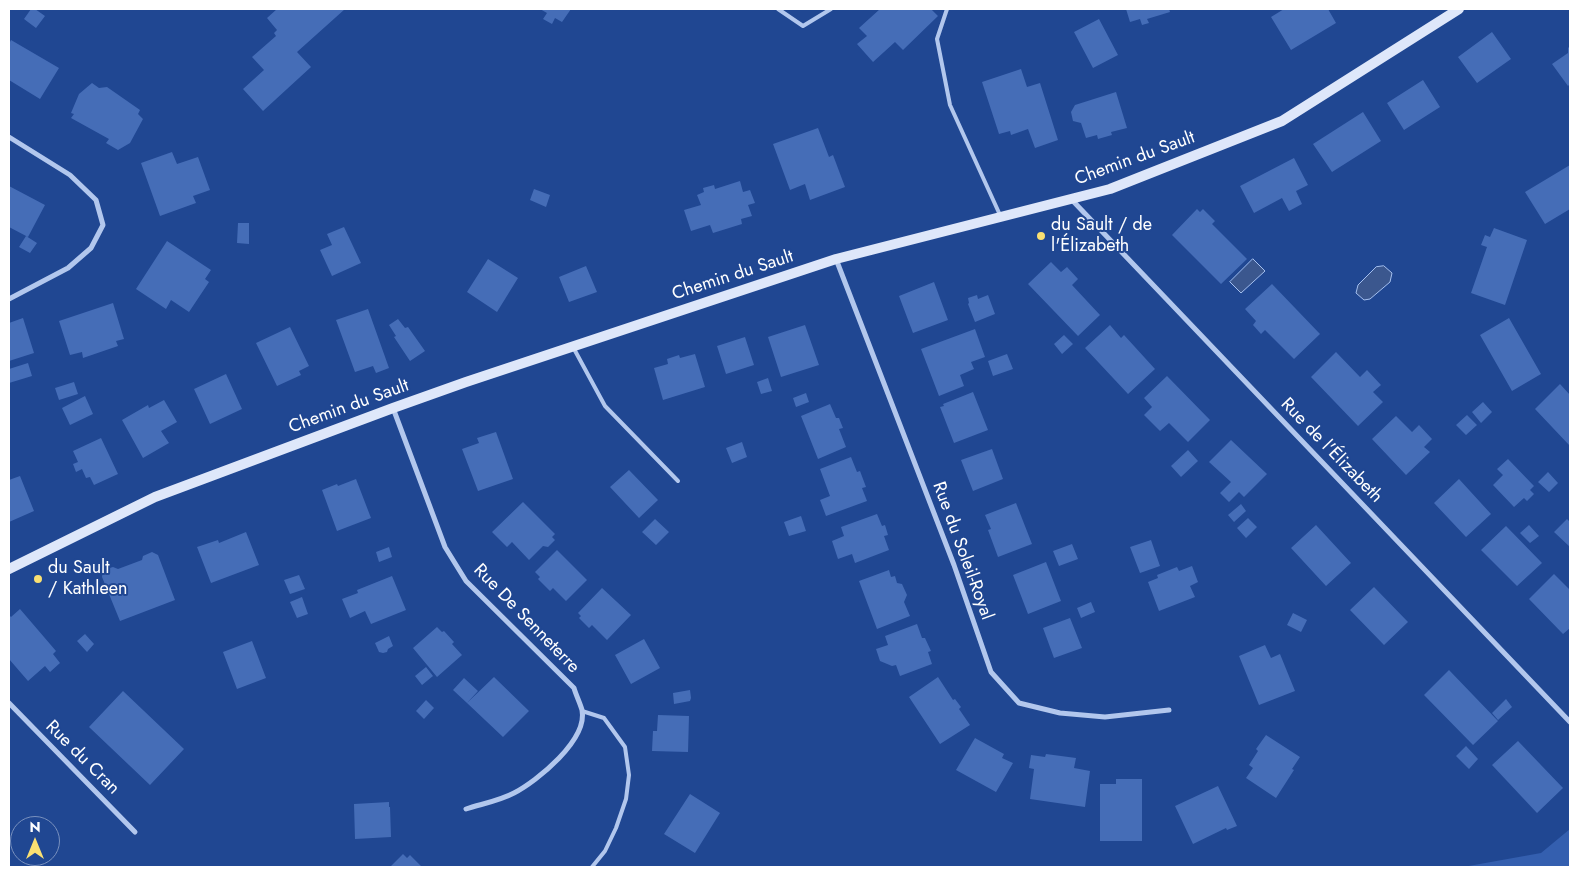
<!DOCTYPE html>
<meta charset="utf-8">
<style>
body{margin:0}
#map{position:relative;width:1579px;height:876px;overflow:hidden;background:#204792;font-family:Jost,sans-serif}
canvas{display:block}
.frame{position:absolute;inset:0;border:10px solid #fff;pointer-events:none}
.north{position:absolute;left:10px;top:816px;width:50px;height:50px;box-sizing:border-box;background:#204792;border:1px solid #7991be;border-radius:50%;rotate:0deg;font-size:14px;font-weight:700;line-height:20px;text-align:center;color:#fff}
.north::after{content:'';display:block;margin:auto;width:18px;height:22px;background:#fae072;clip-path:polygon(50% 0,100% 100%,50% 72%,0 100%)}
</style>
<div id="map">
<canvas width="1579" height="876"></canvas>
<div class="frame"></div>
<div class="north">N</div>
</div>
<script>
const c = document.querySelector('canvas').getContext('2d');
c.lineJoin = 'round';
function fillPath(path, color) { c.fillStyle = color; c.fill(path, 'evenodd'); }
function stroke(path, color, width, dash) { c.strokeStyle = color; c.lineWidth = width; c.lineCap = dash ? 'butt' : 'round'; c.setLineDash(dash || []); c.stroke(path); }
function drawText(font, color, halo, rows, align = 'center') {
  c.font = font + ' Jost,sans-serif'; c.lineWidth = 4; c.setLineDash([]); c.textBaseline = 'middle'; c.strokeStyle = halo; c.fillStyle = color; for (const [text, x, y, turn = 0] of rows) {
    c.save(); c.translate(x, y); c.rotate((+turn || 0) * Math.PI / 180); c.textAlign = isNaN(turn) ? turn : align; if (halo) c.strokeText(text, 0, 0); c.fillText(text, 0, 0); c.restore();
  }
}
const green = new Path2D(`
 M1570 829V867H1463L1541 853Z`);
const water = new Path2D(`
 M1253 259 1265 271 1241 293 1230 282Z
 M1384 266 1392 273 1390 282 1370 299 1364 300 1356 293 1358 285 1376 267Z`);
const building = new Path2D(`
 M31 9H35L45 16 36 28 24 19Z
 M277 9H345L297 52 311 67 263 111 243 89 264 70 252 57 276 36 274 33 277 30 267 18Z
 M540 9H571L562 22 555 18 552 24 543 19 547 13Z
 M880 9H931L938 16 903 50 895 42 873 62 857 44 867 36 859 28Z
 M1126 9H1169L1170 12 1147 19 1149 23 1142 25 1140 19 1130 22Z
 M1284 9H1328L1336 23 1291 50 1271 17Z
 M1099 19 1118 55 1093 68 1074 32Z
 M1492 32 1511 59 1477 83 1458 57Z
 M11 40 59 68 40 99 9 80V44Z
 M1570 46V84L1568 86 1552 64 1568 53V48Z
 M1021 69 1027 87 1040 83 1058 140 1035 148 1028 129 1011 135 1010 131 999 134 982 82Z
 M1423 80 1440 107 1404 130 1387 103Z
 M92 83 99 88 107 87 140 110 138 114 143 119 130 143 118 150 106 143 109 139 71 118 74 114 71 113 79 94Z
 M1116 92 1127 128 1111 132 1112 135 1098 139 1097 135 1086 138 1081 123 1073 121 1071 112 1075 105Z
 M1363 112 1381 141 1332 172 1313 144Z
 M818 128 829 157 833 155 845 187 810 200 805 184 790 190 773 144Z
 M172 152 177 164 198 157 210 190 193 196 196 203 160 216 141 163Z
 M1294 158 1308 185 1296 191 1302 204 1289 211 1282 198 1254 213 1240 186Z
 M1570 165V209L1545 224 1525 192Z
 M740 181 743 192 750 190 755 203 748 205 752 216 741 219 742 224 713 233 710 225 691 231 684 210 701 205 697 195 704 192 703 188 714 185 715 189Z
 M9 186 45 205 28 237 9 227Z
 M534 189 550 195 546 207 530 200Z
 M1197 209 1200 212 1203 209 1215 221 1212 224 1247 259 1221 284 1172 235Z
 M238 223H249V244L237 243Z
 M344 227 361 263 332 276 320 250 332 245 327 234Z
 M1494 228 1527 240 1505 305 1471 293 1487 247 1481 245 1485 235 1490 237Z
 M26 236 37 243 30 253 19 247Z
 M167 241 211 270 205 279 209 282 189 312 171 300 166 309 136 289Z
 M488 259 518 278 497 312 467 292Z
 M1051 262 1061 272 1067 267 1078 279 1072 285 1100 315 1078 336 1028 284Z
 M586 266 597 292 569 302 559 277Z
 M934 282 948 320 913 333 899 296Z
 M1272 284 1320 334 1294 359 1265 330 1261 334 1253 325 1256 321 1245 309Z
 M977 295 978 299 988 295 995 314 975 322 968 304 969 303 968 298Z
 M113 303 124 339 116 341 118 346 83 358 82 352 70 355 59 321Z
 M368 309 389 368 376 373 373 366 355 372 336 320Z
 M23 318 34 353 9 361V323Z
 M1509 318 1541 374 1512 391 1480 335Z
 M398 319 405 328 408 327 425 351 410 361 394 337 396 336 389 325Z
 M805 325 819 365 781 377 768 337Z
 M1110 325 1121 338 1124 335 1155 369 1128 394 1085 348Z
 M290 327 309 366 299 371 301 375 277 386 256 343Z
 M975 329 985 357 971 362 974 369 960 375 964 386 939 396 921 349Z
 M1064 335 1073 344 1062 354 1054 344Z
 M745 337 754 365 726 374 717 346Z
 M1336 352 1360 377 1367 370 1381 385 1373 392 1383 402 1358 426 1311 377Z
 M695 354 705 387 663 400 654 368 668 364 667 359 679 355 680 358Z
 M1007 354 1013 369 993 376 988 361Z
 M28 363 32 376 9 383V369Z
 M226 374 242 409 210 424 194 389Z
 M1167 376 1210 420 1188 442 1169 423 1160 431 1144 415 1152 407 1144 398Z
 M768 378 772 391 761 394 757 382Z
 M74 382 78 394 59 400 55 388Z
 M1560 384 1570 395V446L1535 409Z
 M973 392 988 430 954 443 940 407 944 406 943 404Z
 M806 393 809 402 796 407 793 398Z
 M85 396 93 414 70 425 62 408Z
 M164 400 177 422 161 431 169 443 143 458 122 420 148 405 149 408Z
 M1483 402 1492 412 1481 423 1472 412Z
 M830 404 836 418H839L843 428 839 429 846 447 818 459 801 416Z
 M1467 415 1477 425 1466 435 1456 425Z
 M1396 416 1412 432 1419 425 1432 439 1424 447 1430 452 1406 475 1372 439Z
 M496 432 513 479 478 491 462 449 479 443 477 438Z
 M101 438 118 474 94 485 90 477 86 478 82 469 76 472 73 464 78 462 73 451Z
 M1231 440 1267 474 1244 497 1239 492 1229 502 1220 493 1231 482 1209 462Z
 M742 442 747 457 732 463 726 448Z
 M992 449 1003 479 973 491 961 460Z
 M1188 450 1198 461 1181 477 1171 466Z
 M851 457 857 472 860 471 866 487 862 488 867 501 826 516 820 500 830 496 820 469Z
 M1508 459 1534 486 1530 490 1534 494 1527 501 1524 498 1514 507 1493 485 1503 475 1497 469Z
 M629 470 658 500 639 518 610 487Z
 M1548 472 1558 483 1549 492 1538 482Z
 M20 476 34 511 9 522V480Z
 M356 479 371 518 337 531 322 490 337 484 338 486Z
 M1459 479 1491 514 1466 537 1434 503Z
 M523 502 555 534 552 537 555 540 548 547 543 546 529 560 512 542 507 547 492 532Z
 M1016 503 1032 544 998 557 988 530 991 529 985 515Z
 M1241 504 1246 511 1234 522 1228 515Z
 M877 514 882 526 885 525 888 535 884 536 889 550 855 563 852 554 838 559 832 541 844 536 841 527Z
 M801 516 806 531 789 536 784 522Z
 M1248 518 1257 527 1246 538 1237 528Z
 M655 519 669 532 656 545 642 532Z
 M1567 519 1570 522V547L1554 532Z
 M1316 525 1351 563 1326 586 1291 548Z
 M1529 525 1539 536 1530 543 1520 533Z
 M1506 526 1542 563 1517 586 1481 550Z
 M246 532 259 565 211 583 197 547 218 540 219 543Z
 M1151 540 1160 566 1140 573 1130 547Z
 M1072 544 1078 559 1059 566 1053 551Z
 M389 547 392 557 379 562 376 552Z
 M557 550 587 580 566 601 553 588 550 591 538 579 540 577 535 572Z
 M152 552 158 555 175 600 120 621 102 577 103 570 113 567 118 569 142 560 143 556Z
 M1046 562 1061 601 1028 614 1013 575Z
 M1192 566 1198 582 1190 586 1195 597 1159 611 1148 582 1158 578 1157 575 1177 567 1179 571Z
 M889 570 891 577 895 576 897 583 902 584 907 595 904 602 910 616 877 629 859 581Z
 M1554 574 1570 590V628L1563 634 1529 599Z
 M299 575 305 589 290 594 284 580Z
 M392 576 406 610 371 624 365 611 350 618 342 599 358 593 357 590Z
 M1374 587 1408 622 1384 645 1350 610Z
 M602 588 631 615 607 640 592 625 589 628 579 618 581 616 578 613Z
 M302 597 308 614 297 618 290 602Z
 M1091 602 1095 612 1081 618 1077 608Z
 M20 609 56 651 53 654 60 663 50 672 45 666 28 681 9 659V615L11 617Z
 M1293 613 1307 620 1301 632 1287 625Z
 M1070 618 1082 648 1054 658 1043 628Z
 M917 624 922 638H925L931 651 928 652 932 664 900 676 896 665 892 666 880 661 876 649 888 645 885 636Z
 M437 627 442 632 444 631 454 642 452 644 462 655 437 677 413 648Z
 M85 634 94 644 87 652 77 641Z
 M389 636 393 646 388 649 387 652 383 653 379 652 375 643Z
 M644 639 660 668 631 684 615 655Z
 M252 641 266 678 237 689 223 652Z
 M1265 645 1271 658 1280 654 1295 691 1259 705 1239 656Z
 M426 667 433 676 422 685 415 676Z
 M1449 670 1498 721 1473 745 1424 695Z
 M494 677 529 711 503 737 467 703Z
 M938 677 953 700 955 699 961 707 959 709 970 725 940 744 909 697Z
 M464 678 478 691 467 703 453 690Z
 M690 690 691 698 690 701 674 704 673 693Z
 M123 691 184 749 150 785 89 727Z
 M1506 699 1512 707 1498 720 1492 713Z
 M426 700 434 708 424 719 416 711Z
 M658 715 689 716 688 752 652 751 653 731H657Z
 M1266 735 1300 757 1292 769 1294 770 1276 798 1246 778 1253 768 1249 765 1258 751 1256 749Z
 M975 738 1004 754 1002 758 1013 763 996 792 956 770Z
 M1518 741 1563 788 1537 813 1492 765Z
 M1466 746 1478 759 1469 769 1456 756Z
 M1046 754 1076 758 1074 768 1090 771 1085 807 1030 799 1034 769 1029 768 1031 755 1045 757Z
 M1116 779H1142V841H1100V784H1116Z
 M1218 786 1237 826 1227 830 1226 828 1193 844 1175 806Z
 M690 794 720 813 695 853 664 834Z
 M389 802V807H390L391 837 355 839 354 804Z
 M403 854 407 858 410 855 422 867H390Z`);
const lane = new Path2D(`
 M778 9 803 26 831 9
 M947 9 937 39 950 105 1000 215
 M573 347 605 406 678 481
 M582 711 604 718 625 747 629 775 626 799 616 828 605 851 592 867`);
const street = new Path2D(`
 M9 137 70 175 96 200 103 225 91 248 68 268 9 299
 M1072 200 1570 722
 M836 259 954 565 991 672 1019 703 1060 713 1105 717 1169 710
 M393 408 445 547 466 581 574 688C576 695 580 703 582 710 588 740 537 781 514 793 499 801 481 804 466 809
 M9 703 135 832`);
const secondary = new Path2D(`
 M9 569 155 497 393 408 466 382 836 259 1110 189 1282 121 1459 9`);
const markers = [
 [1041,236,5,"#fae072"],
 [38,579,5,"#fae072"]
];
const streetNames = [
 ["Chemin du Sault",1135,159,-20],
 ["Chemin du Sault",733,276,-18],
 ["Chemin du Sault",349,407,-20],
 ["Rue de l'Élizabeth",1331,451,46],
 ["Rue du Soleil-Royal",962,551,70],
 ["Rue De Senneterre",526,619,46],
 ["Rue du Cran",82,758,45]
];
const poiNames = [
 ["du Sault / de",1051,226],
 ["l'Élizabeth",1051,247],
 ["du Sault",48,569],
 ["/ Kathleen",48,590]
];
fillPath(green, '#345faf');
fillPath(water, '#3b578e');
stroke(water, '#a5c0ef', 1);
fillPath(building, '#456db7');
stroke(lane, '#b2c7ed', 4);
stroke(street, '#b2c7ed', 5);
stroke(secondary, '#dee7fa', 10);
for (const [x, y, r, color] of markers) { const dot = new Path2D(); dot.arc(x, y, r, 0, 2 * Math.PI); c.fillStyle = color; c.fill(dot); stroke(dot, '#204792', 2); }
drawText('18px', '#fff', '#204792', streetNames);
drawText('18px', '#fff', '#204792', poiNames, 'left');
</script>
